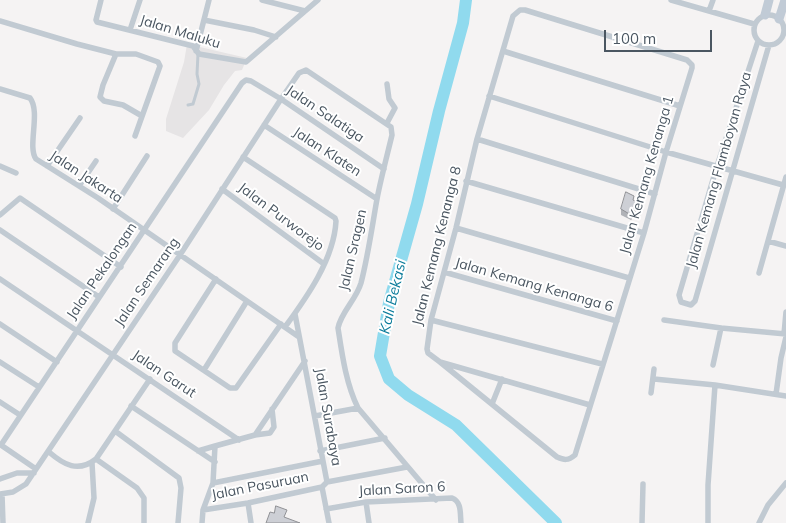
<!DOCTYPE html>
<style>
body{margin:0}
#map{position:relative;width:786px;height:523px;overflow:hidden;background:#f5f3f3;font-family:Mulish,sans-serif}
canvas{display:block}
.scale{position:absolute;left:604px;top:30px;width:108px;height:22px;box-sizing:border-box;border:2px solid #4a5661;border-top:0;padding-left:6px;font-size:15px;line-height:18px;white-space:nowrap;color:#4a5661;-webkit-text-stroke:4px #fff;paint-order:stroke}
</style>
<div id="map">
<canvas width="786" height="523"></canvas>
<div class="scale">100 m</div>
</div>
<script>
const c = document.querySelector('canvas').getContext('2d');
c.lineJoin = 'round';
function fillPath(path, color) { c.fillStyle = color; c.fill(path, 'evenodd'); }
function stroke(path, color, width, dash) { c.strokeStyle = color; c.lineWidth = width; c.lineCap = dash ? 'butt' : 'round'; c.setLineDash(dash || []); c.stroke(path); }
function drawText(font, color, halo, rows, align = 'center') {
  c.font = font + ' Mulish,sans-serif'; c.lineWidth = 4; c.setLineDash([]); c.textBaseline = 'middle'; c.strokeStyle = halo; c.fillStyle = color; for (const [text, x, y, turn = 0] of rows) {
    c.save(); c.translate(x, y); c.rotate((+turn || 0) * Math.PI / 180); c.textAlign = isNaN(turn) ? turn : align; if (halo) c.strokeText(text, 0, 0); c.fillText(text, 0, 0); c.restore();
  }
}
const education = new Path2D(`
 M187 44 247 58 242 70 235 71 224 85 209 110 183 138 166 131V119L184 62Z`);
const river = new Path2D(`
 M466 0 463 23 439 111 417 204 389 303 380 356 389 379 408 395 456 425 556 523`);
const lane = new Path2D(`
 M188 105 193 104 199 84 197 74 198 54`);
const street = new Path2D(`
 M101 0 96 20 97 22 193 46 199 54 246 62 318 0
 M262 0 305 11
 M671 0 754 24
 M709 11 713 0
 M754 30a15 15 0 1 1 30 0a15 15 0 1 1-30 0Z
 M204 20 254 30 276 37
 M0 21 77 44 116 54H136L158 62 160 66 135 136
 M130 30 140 0
 M758 41 717 166 679 295 681 302 691 305 695 301 769 45
 M196 51 209 0
 M503 51 680 106
 M116 54 103 85 100 97 104 101 123 105 142 116
 M387 84 389 99 395 108 387 123
 M0 89 30 98C41 112 27 147 36 159L98 198 299 337
 M489 96 666 152 783 185
 M264 125 377 199
 M477 139 655 194
 M243 157 335 218 336 221C334 259 307 297 285 327
 M0 166 16 173
 M47 166 80 118
 M466 181 644 233
 M79 186 96 161
 M222 189 324 264
 M113 209 147 156
 M0 215 20 198 121 267
 M456 228 629 278
 M0 230 99 297
 M768 241 786 246
 M444 272 617 321
 M759 273 786 177
 M0 279 239 440
 M216 279 175 343V351L230 388H236L281 324
 M295 314 327 482 322 487 329 523
 M431 320 602 364
 M664 320 721 328 786 334
 M0 324 57 362
 M784 334 786 312
 M0 362 39 387
 M440 362 557 457C564 460 568 461 575 455L644 233 666 152 692 68V65L687 60 525 10H520L513 16 477 139 456 228 431 320 427 349 428 353 440 362 590 405
 M713 365 721 328
 M204 370 247 301
 M654 379 715 385
 M651 393 654 369
 M776 394 781 358 786 337
 M0 402 20 415
 M492 404 502 379
 M131 406 215 462
 M315 416 358 408
 M115 431 179 478 181 488 178 523
 M255 435 305 361
 M198 451 215 446
 M320 451 385 438
 M49 452C64 465 78 473 96 459L150 379
 M96 459 137 488 144 498V523
 M36 469 1 445 242 83 246 80 251 81 281 99 384 169
 M0 479 17 473H34
 M327 482 407 467
 M213 483 323 461
 M0 494 13 492 26 484 180 255 281 99 299 73 306 70 391 127 392 135C387 156 381 178 377 199 372 227 368 256 361 283 356 300 341 312 338 328 342 354 346 384 358 408L436 500
 M2 494 3 523
 M366 502 369 523
 M248 503 251 523
 M326 509 366 502 452 498C462 502 460 514 461 523
 M203 510 248 503 322 487
 M88 523 94 498 92 463
 M202 523 203 510 213 483 215 446 255 435 270 433 274 427 272 409
 M642 523 643 484
 M708 523V485L715 385 786 396
 M759 523 768 505 786 483`);
const secondary = new Path2D(`
 M765 15 769 0
 M779 19 785 0`);
const wall = new Path2D(`
 M637 208 631 220 621 215V209Z`);
const shadedWall = new Path2D(`
 M637 202V208L631 220V215Z`);
const building = new Path2D(`
 M626 192 634 196 633 200 637 202 631 215 621 209Z
 M276 506 287 510 284 517 300 523H266L270 512 274 513Z`);
const streetNames = [
 ["Jalan Maluku",180,32,17],
 ["Jalan Salatiga",325,114,34],
 ["Jalan Klaten",327,152,33],
 ["Jalan Kemang Flamboyan Raya",719,170,-74],
 ["Jalan Kemang Kenanga 1",647,175,-74],
 ["Jalan Jakarta",86,177,33],
 ["Jalan Purworejo",281,217,37],
 ["Jalan Kemang Kenanga 8",437,246,-76],
 ["Jalan Sragen",353,250,-77],
 ["Jalan Pekalongan",102,271,-56],
 ["Jalan Semarang",147,282,-56],
 ["Jalan Kemang Kenanga 6",534,285,16],
 ["Jalan Garut",164,374,34],
 ["Jalan Surabaya",328,417,80],
 ["Jalan Pasuruan",260,486,-11],
 ["Jalan Saron 6",402,489,-3]
];
const waterNames = [
 ["Kali Bekasi",393,297,-77]
];
fillPath(education, '#e6e4e5');
stroke(river, '#90daee', 12);
stroke(lane, '#c1cad2', 3);
stroke(street, '#c1cad2', 5.5);
stroke(secondary, '#c1cbd6', 9);
fillPath(wall, '#b0b2b7');
fillPath(shadedWall, '#909195');
fillPath(building, '#cdcfd5');
stroke(building, '#909195', 1);
drawText('14px', '#4a5661', '#fff', streetNames);
drawText('italic 15px', '#0c7c9b', '#fff', waterNames);
</script>
